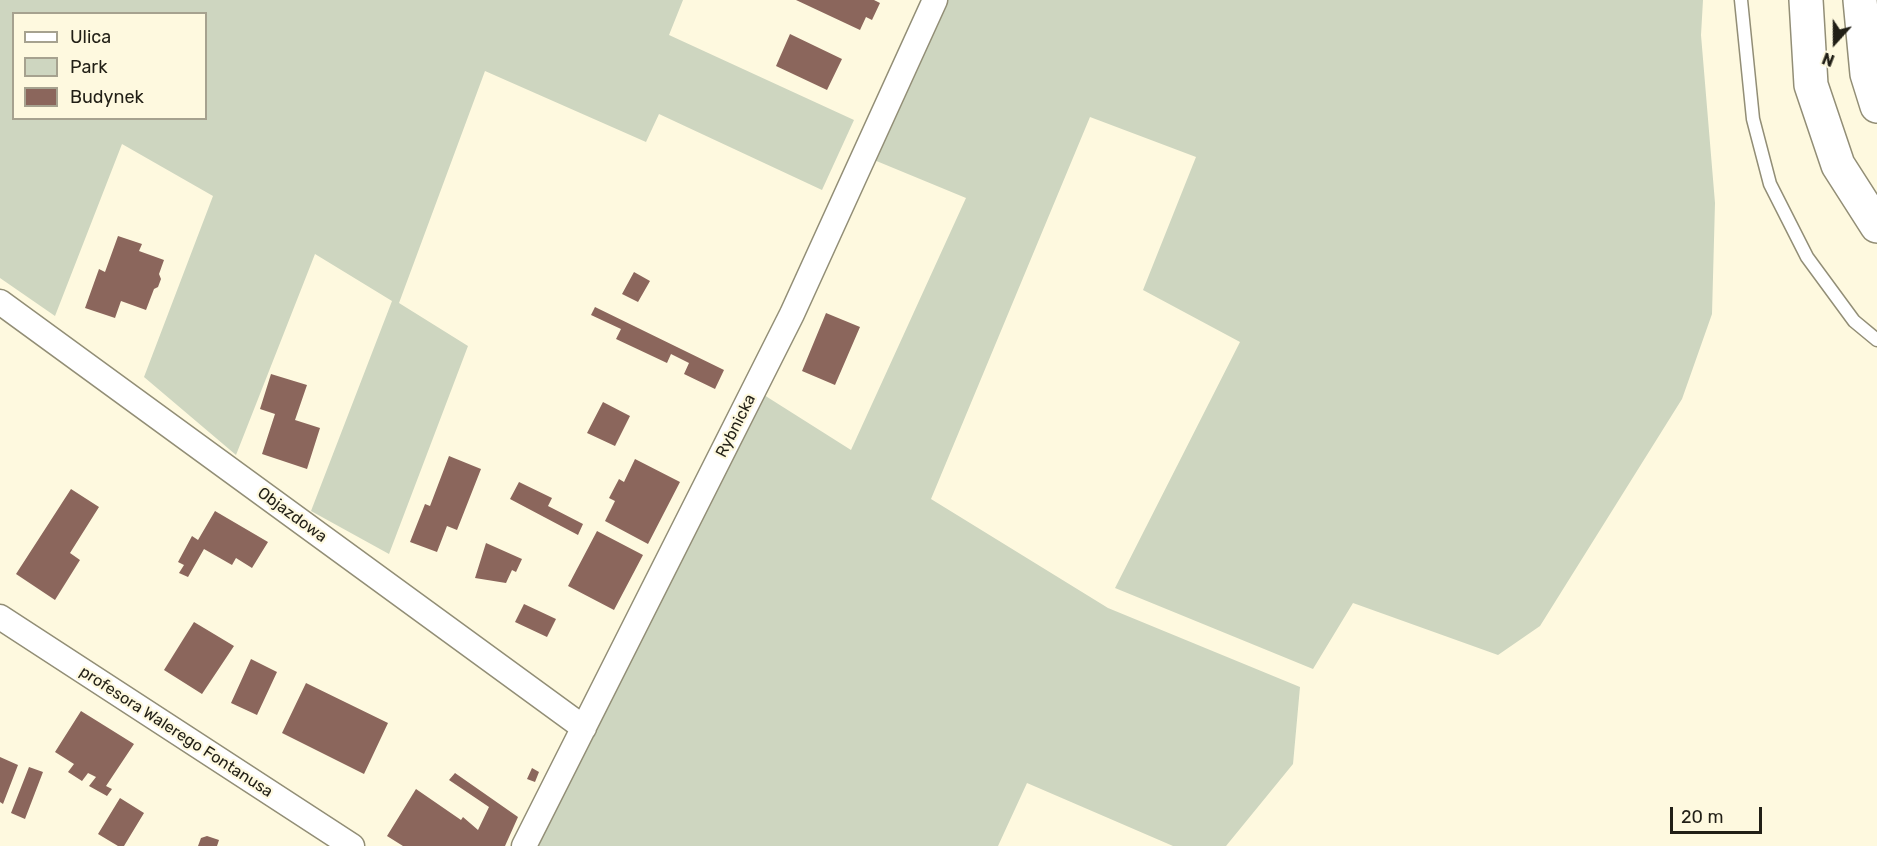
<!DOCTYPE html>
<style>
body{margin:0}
#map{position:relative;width:1877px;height:846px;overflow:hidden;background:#fef9df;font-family:Rubik,sans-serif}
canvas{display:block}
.legend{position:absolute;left:12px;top:12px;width:195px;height:108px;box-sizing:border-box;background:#fef9df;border:2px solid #a6a28f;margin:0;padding:8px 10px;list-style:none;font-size:18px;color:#211f16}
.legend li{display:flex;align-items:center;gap:12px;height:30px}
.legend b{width:30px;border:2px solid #a6a28f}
.north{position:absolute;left:1805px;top:12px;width:60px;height:60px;-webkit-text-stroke:4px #fef9df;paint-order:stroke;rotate:201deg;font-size:16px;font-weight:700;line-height:24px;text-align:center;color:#211f16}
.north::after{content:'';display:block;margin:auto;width:21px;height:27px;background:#211f16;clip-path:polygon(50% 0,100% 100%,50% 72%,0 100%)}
.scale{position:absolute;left:1670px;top:807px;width:92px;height:27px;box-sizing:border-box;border:3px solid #211f16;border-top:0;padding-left:8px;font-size:18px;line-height:21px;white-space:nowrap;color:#211f16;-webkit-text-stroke:4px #fef9df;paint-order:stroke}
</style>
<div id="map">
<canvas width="1877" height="846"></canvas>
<ul class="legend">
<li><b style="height:8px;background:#fff"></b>Ulica</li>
<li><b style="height:16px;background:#ced6c0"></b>Park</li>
<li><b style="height:16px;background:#8b665c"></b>Budynek</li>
</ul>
<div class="north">N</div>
<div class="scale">20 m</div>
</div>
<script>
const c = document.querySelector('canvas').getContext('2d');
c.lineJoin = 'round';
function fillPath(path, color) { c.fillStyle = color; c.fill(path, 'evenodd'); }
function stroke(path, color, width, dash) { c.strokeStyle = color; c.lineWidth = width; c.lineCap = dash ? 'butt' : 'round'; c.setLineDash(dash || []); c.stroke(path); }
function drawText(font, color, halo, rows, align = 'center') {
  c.font = font + ' Rubik,sans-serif'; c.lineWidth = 4.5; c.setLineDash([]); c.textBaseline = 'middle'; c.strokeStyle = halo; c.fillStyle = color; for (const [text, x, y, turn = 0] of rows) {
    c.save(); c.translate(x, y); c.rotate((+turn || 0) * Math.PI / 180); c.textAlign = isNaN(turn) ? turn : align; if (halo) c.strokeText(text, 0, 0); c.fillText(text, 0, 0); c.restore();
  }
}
const green = new Path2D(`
 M0 0H683L669 35 854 120 822 190 659 114 646 142 485 71 399 303 468 346 389 554 311 511 392 301 315 254 236 455 144 377 213 196 122 144 55 316 0 278ZM14 14H206V118H14Z
 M945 0H1703L1701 35 1715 203 1712 314 1682 399 1540 626 1498 655 1353 603 1313 669 1115 588 1240 342 1143 290 1196 157 1090 117 931 499 1108 608 1300 687 1293 764 1226 846H1173L1027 783 998 846H538L764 395 851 450 966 198 874 160Z`);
const building = new Path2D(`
 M796 0H874L880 3 872 20 866 17 860 30Z
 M790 34 842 59 827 90 776 66Z
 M118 236 142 244 139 251 164 260 159 274 161 279 158 287 154 289 146 310 121 301 115 318 85 308 99 269 105 272Z
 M634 272 650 281 638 302 622 294Z
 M595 307 724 370 715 389 684 374 689 363 671 354 667 363 616 339 621 329 591 315Z
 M826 313 860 327 835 385 802 371Z
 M271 374 307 385 295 420 320 428 307 469 262 454 275 414 260 409Z
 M603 402 630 416 615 446 587 433Z
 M449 456 481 469 457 530 447 526 437 552 410 542 425 504 430 506Z
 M635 459 680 482 648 544 605 521 615 501 609 498 619 479 624 482Z
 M519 482 552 498 548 506 583 524 578 535 510 499Z
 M71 489 99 507 70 553 80 560 55 600 16 574Z
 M215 511 268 542 252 568 236 558 232 565 204 549 188 577 179 573 184 565 178 562 192 536 198 540Z
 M597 531 643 555 614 610 568 586Z
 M486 543 522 559 516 572 512 570 506 583 475 578Z
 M524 604 556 619 547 637 515 622Z
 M194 622 234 646 202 694 164 670Z
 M251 659 277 672 257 715 231 703Z
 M306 683 388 723 364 774 282 733Z
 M81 711 134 744 106 786 112 789 107 796 89 786 96 777 88 773 82 781 68 772 74 764 55 752Z
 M0 757 18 765 3 804 0 802Z
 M29 767 43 772 25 819 11 813Z
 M532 768 539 772 535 782 527 779Z
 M455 773 518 817 505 846H403L387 836 416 789 461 820 463 817 478 830 489 807 449 780Z
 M120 798 144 813 124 846H118L98 834Z
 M207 836 219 840 217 846H198L201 838Z`);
const service = new Path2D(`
 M1741 0 1753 119 1770 184 1807 257 1854 321 1877 340`);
const minor = new Path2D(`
 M0 302 584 728
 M0 617 352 846
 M524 846 792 314 935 0`);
const motorway = new Path2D(`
 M1806 0 1811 85 1838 165 1877 226
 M1860 0 1867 74 1877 106`);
const streetNames = [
 ["Rybnicka",736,426,-63],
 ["Objazdowa",292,515,36],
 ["profesora Walerego Fontanusa",176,732,33]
];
fillPath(green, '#ced6c0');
fillPath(building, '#8b665c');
stroke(service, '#928e76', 15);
stroke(minor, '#928e76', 27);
stroke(motorway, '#928e76', 36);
stroke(service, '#fff', 12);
stroke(minor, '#fff', 24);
stroke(motorway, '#fff', 33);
drawText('16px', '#211f16', '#fef9df', streetNames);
</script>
